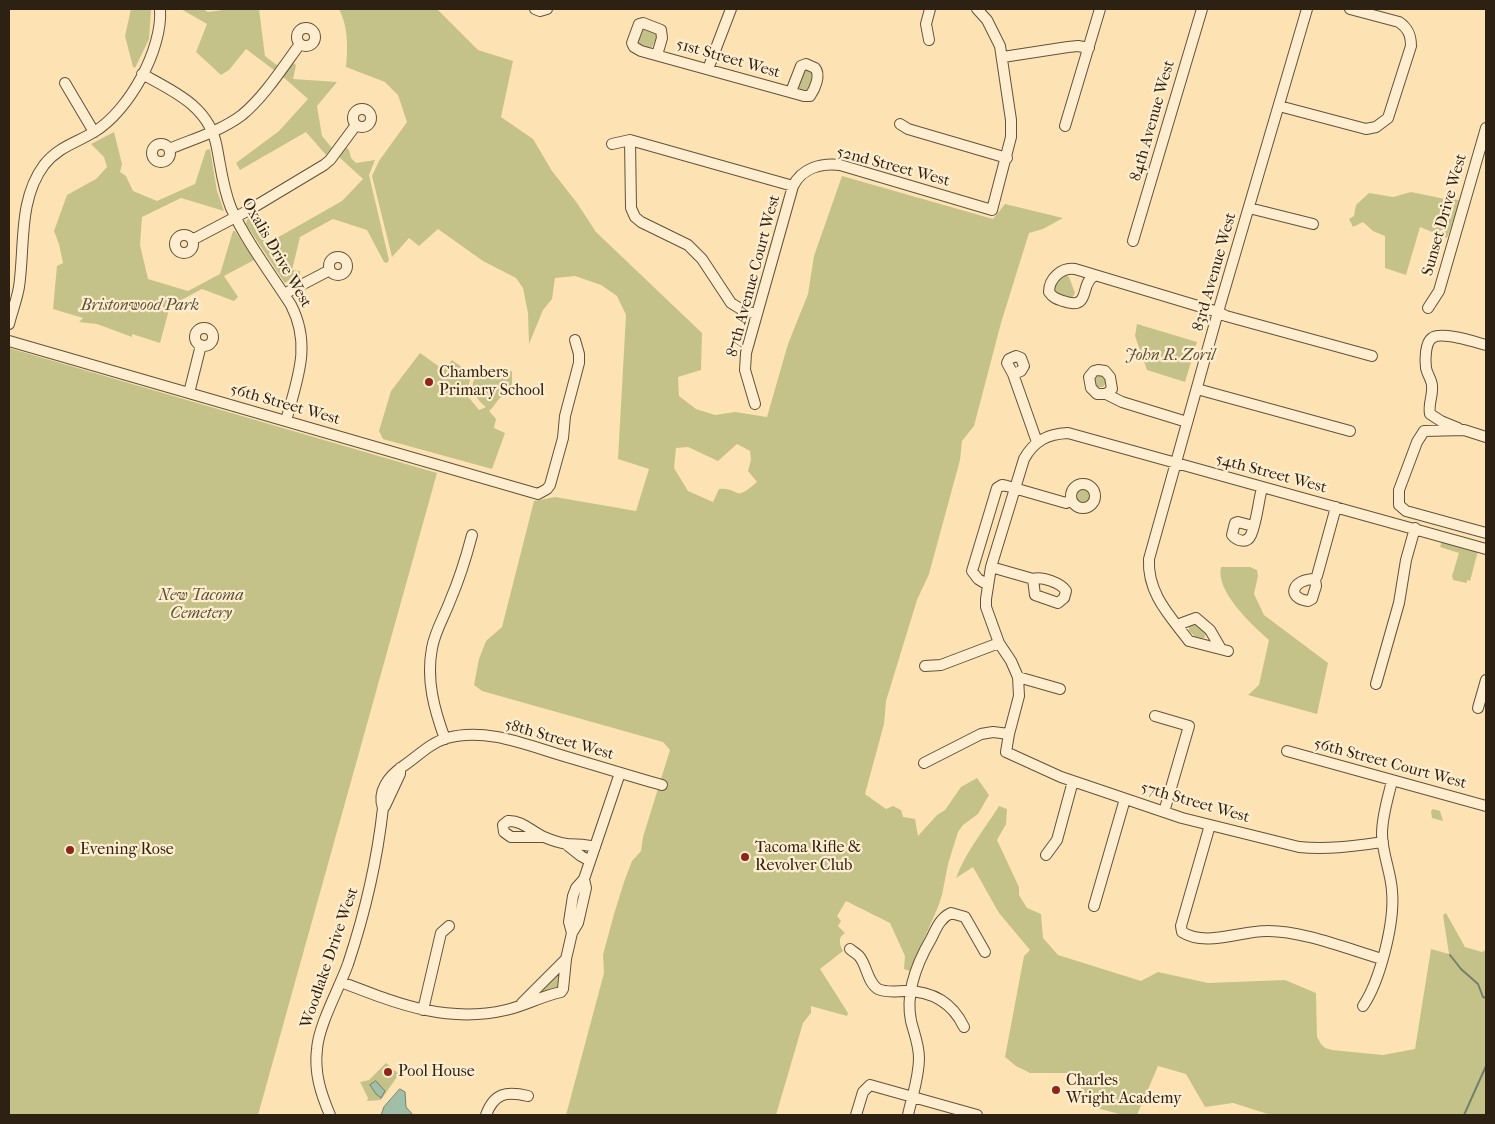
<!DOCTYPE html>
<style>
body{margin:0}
#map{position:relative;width:1495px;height:1124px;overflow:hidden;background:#fde3b4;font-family:"IM FELL French Canon",serif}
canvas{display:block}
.frame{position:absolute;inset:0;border:10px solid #2d2114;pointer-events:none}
</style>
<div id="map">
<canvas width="1495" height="1124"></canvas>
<div class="frame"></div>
</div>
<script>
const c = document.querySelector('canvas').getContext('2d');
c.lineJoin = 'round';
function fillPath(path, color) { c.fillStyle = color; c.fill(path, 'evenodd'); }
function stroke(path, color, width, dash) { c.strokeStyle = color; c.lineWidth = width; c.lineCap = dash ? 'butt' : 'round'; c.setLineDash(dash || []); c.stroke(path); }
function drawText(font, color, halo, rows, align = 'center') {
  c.font = font + ' "IM FELL French Canon",serif'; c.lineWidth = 4.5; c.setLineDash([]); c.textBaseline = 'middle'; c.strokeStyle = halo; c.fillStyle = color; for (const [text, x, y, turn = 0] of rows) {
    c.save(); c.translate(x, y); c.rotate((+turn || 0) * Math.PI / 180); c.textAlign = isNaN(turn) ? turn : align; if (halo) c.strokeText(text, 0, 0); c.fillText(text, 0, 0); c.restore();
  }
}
const green = new Path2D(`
 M131 9H151L149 39 135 68 133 67 125 36Z
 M181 9H203L208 12 231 9H259L265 56 278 66 274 70 246 49 229 70 221 75 196 52 207 24Z
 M339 9H437L478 50 513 61 501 117 533 139 552 171 577 203 596 232 702 333 701 370 678 377 679 396 696 409 715 415 735 412 767 417 788 344 808 294 814 256 842 176 993 219 1005 204 1063 218 1043 229 1029 233 1001 323 974 426 962 441 960 460 929 574 917 600 886 701 884 724 865 794 886 809 893 806 901 810 903 817 915 819 918 836 937 815 945 810 961 787 977 778 989 795 978 814 963 825 958 832 948 864 942 895 938 907 910 971 904 969 905 956 890 923 846 901 837 916 841 921 838 926 845 933C838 937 839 944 843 951L820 969 848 1013 847 1016 811 1006V1013L803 1023 776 1115H566L604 973 603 955 614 914 624 882 632 861 641 851 643 837 670 750 663 742 482 691 474 685 479 659 486 641 502 627 534 501 555 497 636 511 649 469 618 459 626 315 617 296 601 285 575 276 555 278 552 299 543 310 529 344 528 313 523 288 516 278 483 261 438 229 419 246 409 238 392 257 372 176 379 161 407 122 398 95 385 82 346 67C348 47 348 26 339 9ZM737 444 750 451 751 460 748 471 757 482C732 504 741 487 719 489L713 502 688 491 674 468 676 448 688 447 718 461Z
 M644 26 656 32 657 37 651 49 638 44C636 37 640 31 644 26Z
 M291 62 296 65 293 79 337 82 317 106 322 136 332 148 326 155 306 132 240 170 236 163 279 131 308 99 281 75Z
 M807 69 812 72C813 78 811 88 806 92L799 90 798 87 802 70Z
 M114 132 122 164 120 172 126 176 133 191 157 201 195 184 206 150 210 149 217 191 224 211 181 198 142 217 140 245 148 279 188 291 220 274 233 231H235L254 260 224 276 238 297 234 301 202 289 170 306 160 343 132 334V337L97 324 79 322 83 318 53 309 57 266 63 263 59 244 54 231 67 195 96 179 107 167 104 157 91 144Z
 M346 147 349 150 351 158 356 163 375 160 369 175 389 260 387 263 384 262 367 230 333 219 300 237 292 270 300 271V274L285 283 284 282 246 224 247 220 252 215 268 243 342 201 363 179 338 156Z
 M1411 192 1445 199 1461 200 1447 238 1420 227 1406 275 1385 268V236L1373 231 1363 222 1353 227 1349 219 1354 216 1356 205 1369 193 1393 197Z
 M1065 275 1069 277 1075 293 1071 300 1053 293 1054 283Z
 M1137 324 1197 342 1185 382 1147 370 1135 336Z
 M9 348 437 473 258 1115H9Z
 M420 353 444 370 452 360 470 373 471 377 466 394 479 410 486 407C474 398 464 380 484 372 492 369 501 370 509 369V372L512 371V396C499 392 498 403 489 411L496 419 494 428 505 433 492 469 383 439 379 431 391 391Z
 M1103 374 1106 383 1103 387H1096L1094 375Z
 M1074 496a8 8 0 1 1 16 0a8 8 0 1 1-16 0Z
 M1442 541 1478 551 1470 581 1467 580V583L1453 580 1452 576 1459 553 1440 547Z
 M1221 567H1250L1257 570 1258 576 1254 594 1264 615 1328 663 1317 714 1248 695 1259 685 1269 640C1252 625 1215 591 1221 567Z
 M1197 621 1206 632 1205 637 1202 639 1197 638 1189 631V624Z
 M999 806 1007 809 1006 824 997 840 1019 887V895L1027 908 1041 914 1043 938 1058 955 1141 981 1158 972 1208 983 1285 980 1316 993 1317 1037 1321 1044 1325 1048 1332 1050 1383 1055 1415 1049 1431 949 1449 954 1443 915 1446 913 1465 947 1482 952 1486 950V1115H1271L1233 1103 1205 1107 1186 1074 1158 1066 1137 1115H1123L1093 1107 1072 1073H1030L1016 1066 1005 1057 1024 956 1030 950 999 913 973 867 956 878C966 851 984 830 999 806Z
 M1433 809 1440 811 1443 821 1432 818 1431 811Z
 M558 972H560L558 988 539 995 537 993Z
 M386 1063 399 1074 381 1100 367 1101 368 1098 360 1082 369 1080Z`);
const water = new Path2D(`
 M376 1081 385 1091 381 1098 376 1094 370 1085Z
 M400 1089 405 1092 406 1107 413 1115H381L384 1107Z`);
const stream = new Path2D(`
 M1450 955 1461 969 1478 984 1483 997 1486 998
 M1464 1115 1486 1066`);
const minor = new Path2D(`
 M535 9 540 11 547 9
 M297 37a9 9 0 1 1 18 0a9 9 0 1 1-18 0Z
 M929 40 926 24 930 9
 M657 55 662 38 661 30 643 23 639 24 632 43 634 47 641 51 804 96H810C815 89 821 75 815 68L806 64 801 66 792 89 790 92
 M1003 57 1068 47 1078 46 1089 48
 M708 69 731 9
 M142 74C175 92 210 107 217 148 221 169 223 188 231 208 246 241 271 274 291 305 312 346 297 379 286 421
 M65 83 94 132
 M1279 106 1366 129 1376 127 1388 118 1411 46C1411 35 1408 28 1399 22L1350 9
 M353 118a9 9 0 1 1 18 0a9 9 0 1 1-18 0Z
 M900 124 908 129 1007 158
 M1065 126 1100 9
 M630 140 631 208 635 217 641 222 688 245 702 259 731 303 744 311 757 314
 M612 144 630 140 793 186
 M152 153a9 9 0 1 1 18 0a9 9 0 1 1-18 0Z
 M169 149C193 139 221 131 242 115 264 97 283 67 300 44
 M1249 208 1313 224
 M175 244a9 9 0 1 1 18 0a9 9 0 1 1-18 0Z
 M192 240 249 210 324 165 330 160 356 125
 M1133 241 1202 9
 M329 266a9 9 0 1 1 18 0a9 9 0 1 1-18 0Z
 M1094 276C1079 284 1092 311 1063 301 1057 299 1053 298 1049 292 1049 279 1061 267 1075 269L1218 312 1226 316 1372 356
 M284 294 330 270
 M1428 308 1439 291 1486 128
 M9 324C12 312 17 299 19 287 25 247 18 200 44 165 58 147 76 143 94 132 129 111 163 49 160 9
 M195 337a9 9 0 1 1 18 0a9 9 0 1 1-18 0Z
 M9 341 538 494 547 489 550 485 563 438 565 416 579 363V354L575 340
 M1098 370 1105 371 1110 377 1112 389 1106 394H1097L1091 388 1089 377 1094 371Z
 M1013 374 1021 371 1024 366 1021 358 1016 356 1009 359 1007 363 1013 374 1037 442
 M1197 389 1350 431
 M189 393 201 345
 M1106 394 1122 402 1187 422
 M755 404 745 370 746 353 793 186C802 168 821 163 840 165L992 210 1011 137V120L1000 46 987 20 977 9
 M1458 428 1441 421 1430 414C1428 404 1433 396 1432 386 1432 380 1427 374 1426 368 1425 360 1425 343 1432 338 1441 331 1475 342 1486 345
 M1486 437 1464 430 1424 431 1417 442 1399 490V505L1406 511 1486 533
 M1071 496a12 12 0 1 1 24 0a12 12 0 1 1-24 0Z
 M1253 526 1238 522 1235 523 1232 535C1237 541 1247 544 1251 535 1257 521 1258 503 1262 488
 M991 567 1033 579 1035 595 1058 603 1064 598 1066 591C1061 583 1042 576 1033 579
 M1315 579 1316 586 1312 599 1308 601C1286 598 1292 579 1315 579L1317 576 1336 507
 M988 585 978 579 972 571 997 488 1002 485 1007 486 1066 503 1071 500
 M1177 625 1196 618 1210 630 1221 649
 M1228 651 1189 641C1170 616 1147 593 1149 559L1218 312 1307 9
 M925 666 941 665 999 643
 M1018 677 1060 689
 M1376 684 1399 603 1406 560 1415 528
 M1478 708 1486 680
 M1155 716 1189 726 1164 812
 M445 739C434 709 426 680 432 648 435 631 444 617 450 601 459 580 466 558 472 535
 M1287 751 1486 806
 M924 763 981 734 993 732 1009 734
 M385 806 400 774V768
 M1210 825 1181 926 1182 932C1205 947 1241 931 1266 931 1300 930 1348 949 1382 959
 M543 837H511L504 832 503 825 508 821C522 820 532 832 544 837 551 840 560 843 567 844 577 845 585 844 595 847
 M1383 842C1354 846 1328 850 1299 847L1182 818 1061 777 1006 752 1009 734 1019 696 1018 677 1011 661 999 643 986 607V599L991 567 1024 459C1034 441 1047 434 1068 433L1486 549
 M566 844 581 856 590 861
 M1046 855 1057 840 1073 781
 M1094 906 1125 799
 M572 933 569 922 573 896 576 888 584 879 620 773
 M850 949C852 951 856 953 859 956 867 965 867 982 878 989 886 993 897 991 905 991 932 991 952 1002 964 1027
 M341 982C396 1003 446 1024 506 1010 524 1006 542 996 561 992L563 989 566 959 572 933 578 923 586 888 584 879
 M522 1003 566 959
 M1363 1006C1380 981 1395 922 1392 891 1391 872 1382 853 1382 834 1382 816 1388 798 1392 781
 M423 1010 441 933 449 926
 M330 1115C321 1094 314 1073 317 1049 319 1024 339 989 348 964 365 913 377 862 383 808 377 791 389 776 402 767 417 757 430 743 447 738 487 727 529 746 567 757 598 766 630 776 662 785
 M486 1115C494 1093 506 1091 528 1096
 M856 1115 863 1092 870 1085 977 1115
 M908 1115C912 1096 919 1078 919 1058 919 1045 914 1033 911 1021 905 992 917 963 931 939 936 929 940 918 951 913L965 917 985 952`);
const markers = [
 [429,382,5,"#8f2418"],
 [70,850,5,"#8f2418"],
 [745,857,5,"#8f2418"],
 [388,1072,5,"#8f2418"],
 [1056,1090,5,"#8f2418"]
];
const streetNames = [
 ["51st Street West",728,59,16],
 ["84th Avenue West",1153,121,-74],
 ["52nd Street West",893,167,15],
 ["Sunset Drive West",1445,215,-74],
 ["Oxalis Drive West",276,253,60],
 ["83rd Avenue West",1215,272,-74],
 ["87th Avenue Court West",754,276,-75],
 ["56th Street West",285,405,16],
 ["54th Street West",1271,474,15],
 ["58th Street West",559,740,16],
 ["56th Street Court West",1390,764,15],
 ["57th Street West",1195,803,16],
 ["Woodlake Drive West",330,958,-71]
];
const parkNames = [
 ["Bristonwood Park",140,306],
 ["John R. Zoril",1170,356],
 ["New Tacoma",201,596],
 ["Cemetery",201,614]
];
const poiNames = [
 ["Chambers",439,373],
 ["Primary School",439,391],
 ["Tacoma Rifle &",755,848],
 ["Revolver Club",755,866],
 ["Evening Rose",80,850],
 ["Pool House",398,1072],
 ["Charles",1066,1081],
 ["Wright Academy",1066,1099]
];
fillPath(green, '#c5c289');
fillPath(water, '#a1bfa8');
stroke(water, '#73806d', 1);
stroke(stream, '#73806d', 2);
stroke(minor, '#61523c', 12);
stroke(minor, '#feedce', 10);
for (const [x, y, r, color] of markers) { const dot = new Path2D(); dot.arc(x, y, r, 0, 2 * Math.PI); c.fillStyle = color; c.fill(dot); stroke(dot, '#feedce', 2); }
drawText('16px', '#2d2114', '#feedce', streetNames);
drawText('italic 16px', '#5b5137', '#feedce', parkNames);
drawText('16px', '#2d2114', '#feedce', poiNames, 'left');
</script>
